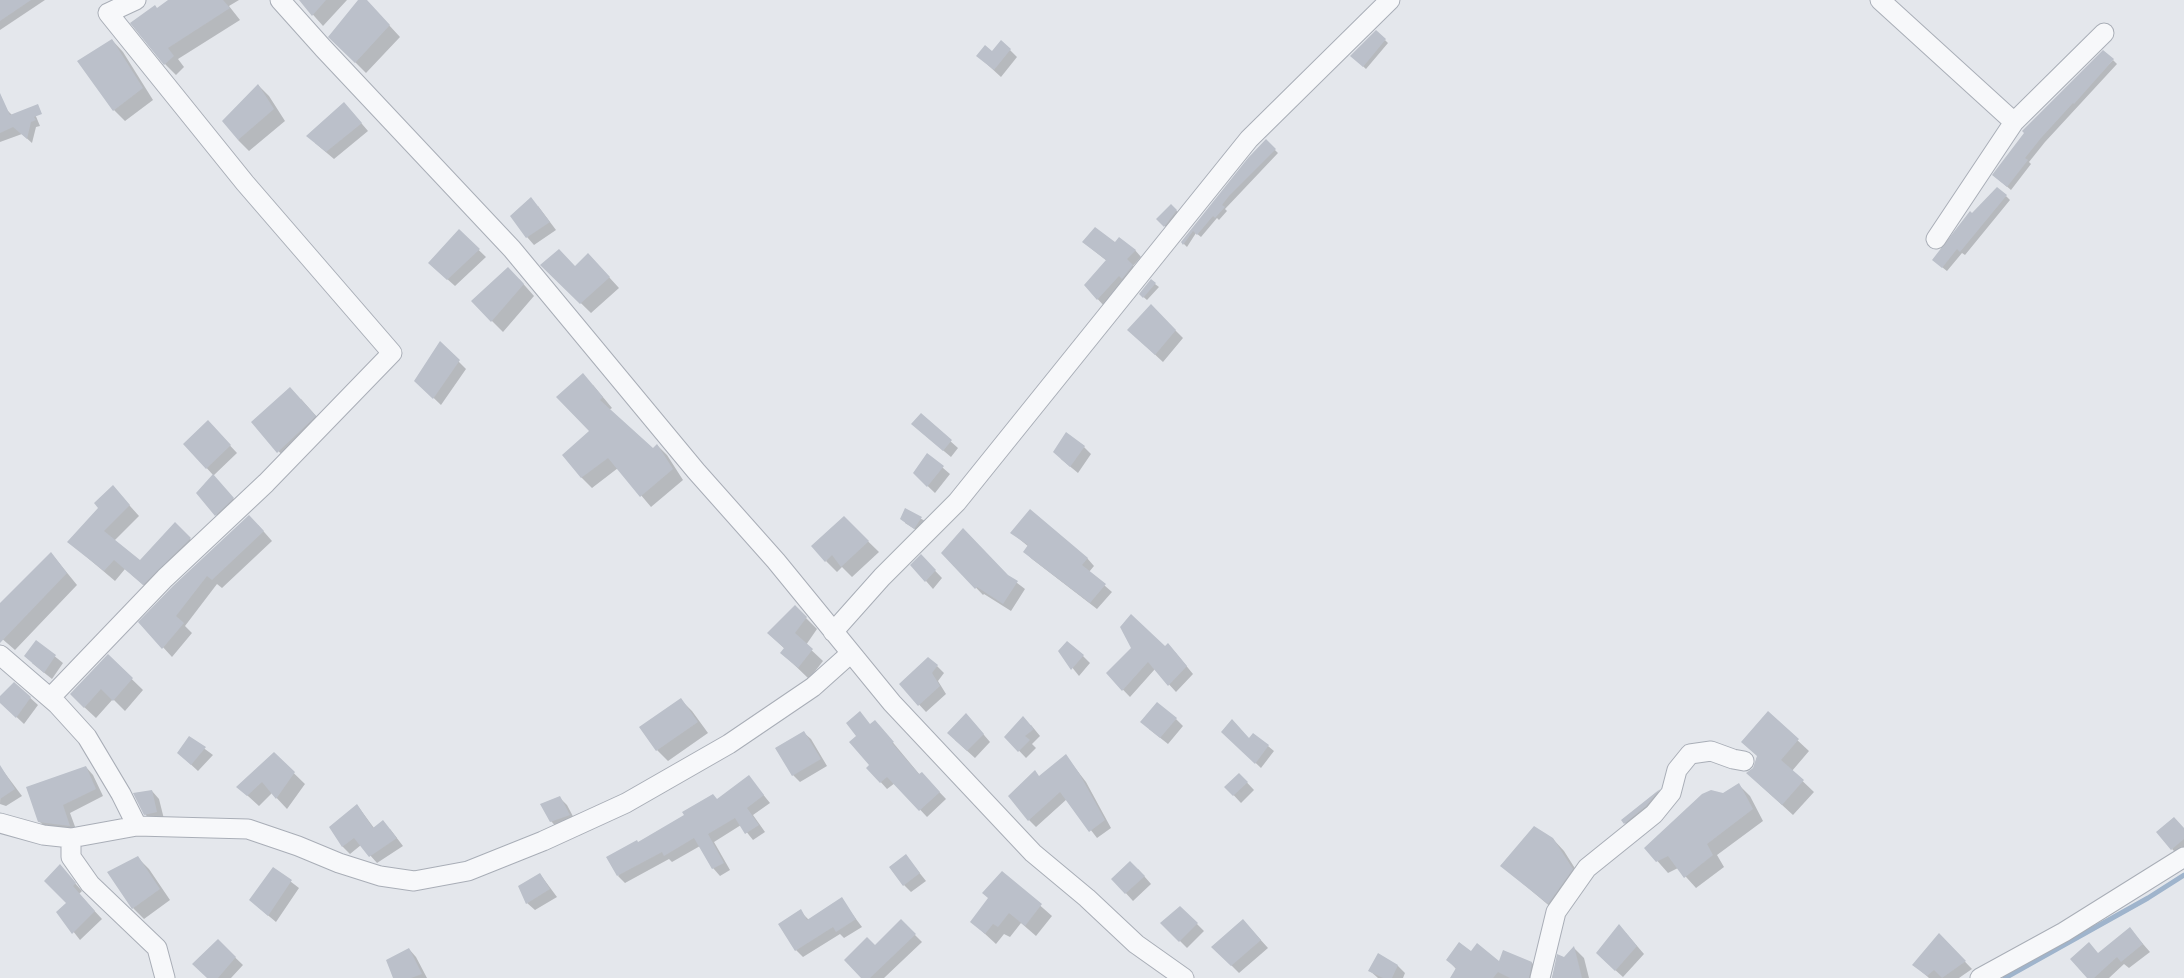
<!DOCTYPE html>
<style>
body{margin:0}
canvas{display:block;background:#e4e7ec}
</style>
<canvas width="2184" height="978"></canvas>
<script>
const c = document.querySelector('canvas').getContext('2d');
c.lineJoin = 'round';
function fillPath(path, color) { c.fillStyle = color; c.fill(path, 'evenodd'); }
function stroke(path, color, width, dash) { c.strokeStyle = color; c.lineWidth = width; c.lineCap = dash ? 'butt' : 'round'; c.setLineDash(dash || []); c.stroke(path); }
const shadow = new Path2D(`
 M0 0H45L0 30Z
 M170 0H239L229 6 240 20 178 59 184 67 176 75 165 64 157 9Z
 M300 0H347L323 26Z
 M360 0H366L400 37 366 73 330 37Z
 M112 40 123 52 153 100 125 121 114 110 79 61Z
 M1385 40 1388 43 1366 69 1352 56Z
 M1010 50 1017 57 1001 77 978 56Z
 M2113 60 2117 64 2045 142 2029 162 2031 164 2011 190 1998 179Z
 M258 85 269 96 285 121 249 151 238 140Z
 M8 111 12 115 35 114 40 126 36 127 32 143 22 134 0 142V115Z
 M351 111 368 131 334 159 315 143Z
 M1266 141 1278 153 1225 209 1227 211 1219 220 1217 218 1201 237 1196 233 1187 247 1182 242Z
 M2006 196 2010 200 1965 255 1962 253 1947 271 1938 264 1973 215Z
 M538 206 556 230 534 245 527 237Z
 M1171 206 1180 214 1168 229 1158 219Z
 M459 231 486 257 455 286 437 270Z
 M1083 242 1135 250 1141 257 1133 266 1139 272 1104 306 1085 285 1107 261Z
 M542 265 575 268 598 265 619 288 591 313Z
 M519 279 534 296 503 332 472 301Z
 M1151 281 1159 287 1147 300 1140 294Z
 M1151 306 1183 338 1163 362 1136 337Z
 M440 343 466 369 441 405 416 381Z
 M593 385 612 408 609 410 653 449 657 445 667 455 683 480 651 507 618 468 592 488 581 477 591 431Z
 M301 399 326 427 289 463 253 422Z
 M921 415 958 448 951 457 920 431Z
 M208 422 237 453 213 476 240 506 223 522 197 493 213 475 185 444Z
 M1084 447 1091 454 1078 473 1061 459Z
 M928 455 950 474 935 493 914 473Z
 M113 487 139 516 114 541 141 562 175 524 200 549 154 594 125 569 115 581 69 542 100 508Z
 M906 510 925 521 918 531 905 523Z
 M844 518 879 552 852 577 842 567 837 572 826 561Z
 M258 525 272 541 222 588 217 584 185 626 192 633 172 657 140 622Z
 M1012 533 1087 558 1094 566 1089 572 1112 592 1097 609 1032 559 1025 552 1029 547Z
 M51 553 77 585 15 650 0 637V605Z
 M943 553 1008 576 1025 589 1011 611 984 594 983 595Z
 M921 556 942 578 933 589 912 565Z
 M795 607 817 629 806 645 823 661 809 679 782 653 785 649 768 633Z
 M37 642 63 663 52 679 32 663Z
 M1165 648 1175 652 1193 674 1176 692 1155 669 1130 697 1107 673Z
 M1059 651 1083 656 1090 663 1079 676Z
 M108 656 143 690 125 711 113 699 96 718 82 705Z
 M937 666 944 673 938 681 946 694 926 712 900 684Z
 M14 683 38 705 24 724 7 708Z
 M681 700 692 711 708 733 668 761 657 750Z
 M1768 713 1809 751 1792 771 1814 792 1793 815 1759 784 1754 769Z
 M1176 719 1183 726 1168 744 1149 729Z
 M875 721 920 775 928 780 946 799 927 817 895 783 887 789 868 768 871 765V725Z
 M973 722 990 742 975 758 955 740Z
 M1031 725 1040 736 1032 744 1036 748 1026 758 1006 737Z
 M803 732 811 739 827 766 800 782 793 775Z
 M1223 732 1268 746 1274 751 1261 768Z
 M190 738 213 755 198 771 186 760Z
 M274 754 305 784 287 809 272 793 259 806 238 787Z
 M1066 756 1086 782 1111 828 1097 838 1067 799 1036 827 1029 820 1040 777Z
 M86 767 93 775 103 796 70 813 77 832 47 829 39 821Z
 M1 768 22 796 6 806 0 804Z
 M1239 774 1254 790 1241 803 1226 787Z
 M749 777 770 803 753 815 765 832 753 840 741 825 714 842 730 870 720 876 713 868 700 846 672 862 669 859 625 883 618 876 639 843 718 800Z
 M1739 785 1750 796 1763 821 1717 855 1724 867 1696 888 1678 868 1668 873 1646 848Z
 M1660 790 1666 796 1631 829 1622 820Z
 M152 791 159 799 164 819 152 822 145 814Z
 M560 798 567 805 576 822 558 829 551 821Z
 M357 805 374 828 390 829 403 846 377 863 361 845 350 854 343 847 331 827Z
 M2184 829V852L2179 856 2172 849Z
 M1553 839 1564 851 1583 881 1559 914 1501 865Z
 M906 856 926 881 911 892 904 885Z
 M138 858 149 869 170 900 144 919 133 908Z
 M60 866 82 891 79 894 102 919 80 940 58 912 68 903Z
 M273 868 299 888 276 922 258 907Z
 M1138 869 1151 884 1133 901 1113 879Z
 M1002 872 1052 916 1036 936 1021 923 1010 937 1004 934 996 944 972 922 989 898Z
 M540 874 557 897 535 910 527 903Z
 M841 899 862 927 844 938 840 934 803 957 796 950 800 911 809 920Z
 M901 921 922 942 884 978H862L875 947Z
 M1162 923 1197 924 1204 931 1187 948Z
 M1250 928 1268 948 1239 973 1213 947Z
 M2130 929 2150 952 2129 968 2124 964 2109 978H2088L2098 954Z
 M1626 933 1644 954 1623 977 1604 960Z
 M218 941 243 965 231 978H208Z
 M1946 942 1972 969 1959 978H1929L1914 965Z
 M1574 948 1584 958 1589 978H1552L1558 956 1565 959Z
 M409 949 416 957 427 978H395Z
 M1471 952 1500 963H1532L1542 973 1541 978H1451L1456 969 1448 960Z
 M1378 955 1398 966 1405 973 1403 978H1378L1370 971Z`);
const stream = new Path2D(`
 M2005 978 2148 898 2184 875`);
const building = new Path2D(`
 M0 0H31L0 21Z
 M168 0H223L230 8 168 48 174 56 164 65 130 23 155 5 157 8Z
 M299 0H326L312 16Z
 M358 0H367L390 25 355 63 328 37Z
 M1376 30 1386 39 1363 67 1350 56Z
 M112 39 143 88 113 111 77 61Z
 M1001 40 1011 49 994 70 976 56 985 45 992 51Z
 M2103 50 2114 59 2074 104 2073 103 2041 138 2025 158 2028 160 2007 187 1992 175 2024 133 2022 131Z
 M258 84 274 109 238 140 222 121Z
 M0 93 10 115 38 104 42 114 34 117 36 120 31 122 27 139 13 127 0 133Z
 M344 102 362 123 326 152 306 136Z
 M1266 139 1276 149 1229 196 1222 205 1225 207 1215 218 1213 216 1197 235 1193 231 1183 245 1181 242 1248 158Z
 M1997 187 2007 195 1960 252 1957 249 1942 268 1932 260 1970 211 1972 213Z
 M531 197 550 222 526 238 510 216Z
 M1171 204 1177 210 1164 227 1156 219Z
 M1095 227 1115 242 1119 237 1136 250 1127 259 1133 265 1122 279 1119 276 1097 300 1084 285 1106 260 1082 242Z
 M459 229 480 249 447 280 428 263Z
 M559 249 575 266 588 253 610 277 580 304 540 265Z
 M508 267 524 284 491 322 471 301Z
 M1151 279 1156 283 1143 298 1139 294Z
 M1151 304 1176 330 1155 355 1127 330Z
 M440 341 460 360 433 399 414 381Z
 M583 373 603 397 600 400 653 448 657 444 673 469 640 497 608 458 581 478 562 455 589 431 556 397Z
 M290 387 316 416 277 453 251 422Z
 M921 413 952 440 943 451 911 424Z
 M208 420 231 445 206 469 183 444Z
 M1066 432 1085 446 1070 467 1053 452Z
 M927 453 944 466 927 487 913 473Z
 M213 474 234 498 215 516 196 493Z
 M113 485 130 505 104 531 140 560 175 522 191 538 143 585 114 560 104 571 67 542 98 508 94 503Z
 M905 508 922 517 914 529 900 519Z
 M1030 509 1088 558 1082 565 1106 584 1090 603 1023 552 1028 545 1010 533Z
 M249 515 264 531 212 580 207 576 176 616 184 623 162 649 138 622 173 586Z
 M844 516 869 541 841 567 832 555 825 562 811 546Z
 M963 528 1008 575 1018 581 1003 604 977 587 975 589 941 553Z
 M51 552 67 573 0 643V603Z
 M921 554 936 570 925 582 910 565Z
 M795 605 807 617 795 633 813 649 798 668 780 653 784 648 767 633Z
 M1131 614 1165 646 1168 643 1187 666 1168 686 1148 662 1122 691 1106 673 1131 648 1120 627Z
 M36 640 56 655 44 673 24 656Z
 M1067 641 1084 655 1071 670 1058 651Z
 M108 654 133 678 113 701 101 689 84 708 70 694Z
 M928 657 938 665 932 673 940 686 918 706 899 684Z
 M14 682 31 697 16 718 0 703V696Z
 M681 698 698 722 656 751 639 727Z
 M1157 702 1177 718 1160 738 1140 722Z
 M860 711 870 724 875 720 894 742 892 743 919 774 922 772 940 792 919 811 887 777 880 783 866 768 869 765 849 742 856 736 846 723Z
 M1768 711 1799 739 1781 760 1804 780 1782 805 1746 773 1753 768 1757 756 1741 742Z
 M966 713 984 734 967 751 947 733Z
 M1023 716 1034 729 1025 736 1030 740 1018 752 1004 737Z
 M1232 719 1249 738 1253 733 1269 745 1255 764 1221 732Z
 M804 731 821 759 792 776 775 748Z
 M189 736 206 747 191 765 177 753Z
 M274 752 295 772 276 799 262 782 247 796 236 787Z
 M1066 754 1079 773 1105 820 1089 832 1060 792 1028 821 1008 796 1035 770 1039 776Z
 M0 765 15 789 0 799Z
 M86 766 96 789 63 805 70 826 38 822 26 787Z
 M1239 773 1248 782 1233 796 1224 787Z
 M749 775 764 795 747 808 759 825 745 834 735 818 708 834 724 863 712 869 694 838 664 856 662 852 617 876 606 857 637 840 638 842 684 815 682 812 713 794 717 799Z
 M1739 783 1753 809 1707 844 1713 855 1684 878 1668 856 1656 862 1644 848 1702 794 1711 790 1723 793Z
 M1660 789 1646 806 1624 824 1621 820Z
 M152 790 157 812 144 815 133 793Z
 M560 796 570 815 550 822 540 804Z
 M357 804 373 828 383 820 397 838 369 857 354 838 342 847 329 827Z
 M2174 817 2184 828V839L2171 850 2156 832Z
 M1534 826 1553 838 1573 869 1548 904 1500 866Z
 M906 854 920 873 903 886 889 867Z
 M138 856 160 889 132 909 107 872Z
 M1130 861 1145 876 1125 894 1111 879Z
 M60 864 76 883 73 886 95 911 72 934 56 912 66 903 44 881Z
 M273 867 292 880 268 916 249 900Z
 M1002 871 1042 904 1025 926 1009 913 998 927 993 924 985 934 970 922 988 898 982 893Z
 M540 873 550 889 526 904 518 886Z
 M842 897 856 919 836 932 833 927 795 951 778 924 801 909 807 920Z
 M1180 906 1198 923 1179 942 1160 923Z
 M901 919 916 934 870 978H861L844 960 867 937 875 945Z
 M1243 919 1261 940 1231 966 1211 947Z
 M1619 924 1637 946 1615 971 1596 953Z
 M2130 927 2143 944 2121 962 2117 957 2094 978H2087L2070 959 2089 942 2098 953Z
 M1939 933 1966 961 1942 978 1934 970 1927 976 1912 965Z
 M218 939 236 957 218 978H207L192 964Z
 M1459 942 1471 951 1477 943 1499 961 1503 950 1532 962 1529 978H1510L1498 972 1493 978H1450L1456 968 1446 960Z
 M1574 946 1582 978H1552L1557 954 1564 957Z
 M409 948 422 974 411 978H393L386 960Z
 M1378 953 1398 965 1392 978H1383L1368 971Z`);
const minor = new Path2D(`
 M280 0 323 48 512 249 696 471 776 561 892 703 1033 853 1087 898 1136 944 1184 978
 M1880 0 2014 122
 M1936 239 2014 122 2104 33
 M833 632 882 577 957 502 1249 139 1390 0
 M0 655 57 704 87 737 121 794 137 826 71 838 43 835 0 823
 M50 698 165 578 266 483 392 353 245 183 108 13 136 0
 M137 826 248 829 298 846 339 863 380 876 414 881 468 871 543 841 626 803 729 744 813 687 851 653
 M71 838V857L90 884 157 948 165 978
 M1540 978 1556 912 1587 868 1654 814 1671 793 1677 770 1690 754 1711 751 1733 759 1744 761
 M1980 978 2064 932 2184 857`);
fillPath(shadow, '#0003');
stroke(stream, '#9fb4cc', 5);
fillPath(building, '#bbc0ca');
stroke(minor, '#a9aeb7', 21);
stroke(minor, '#f7f8fa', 19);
</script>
